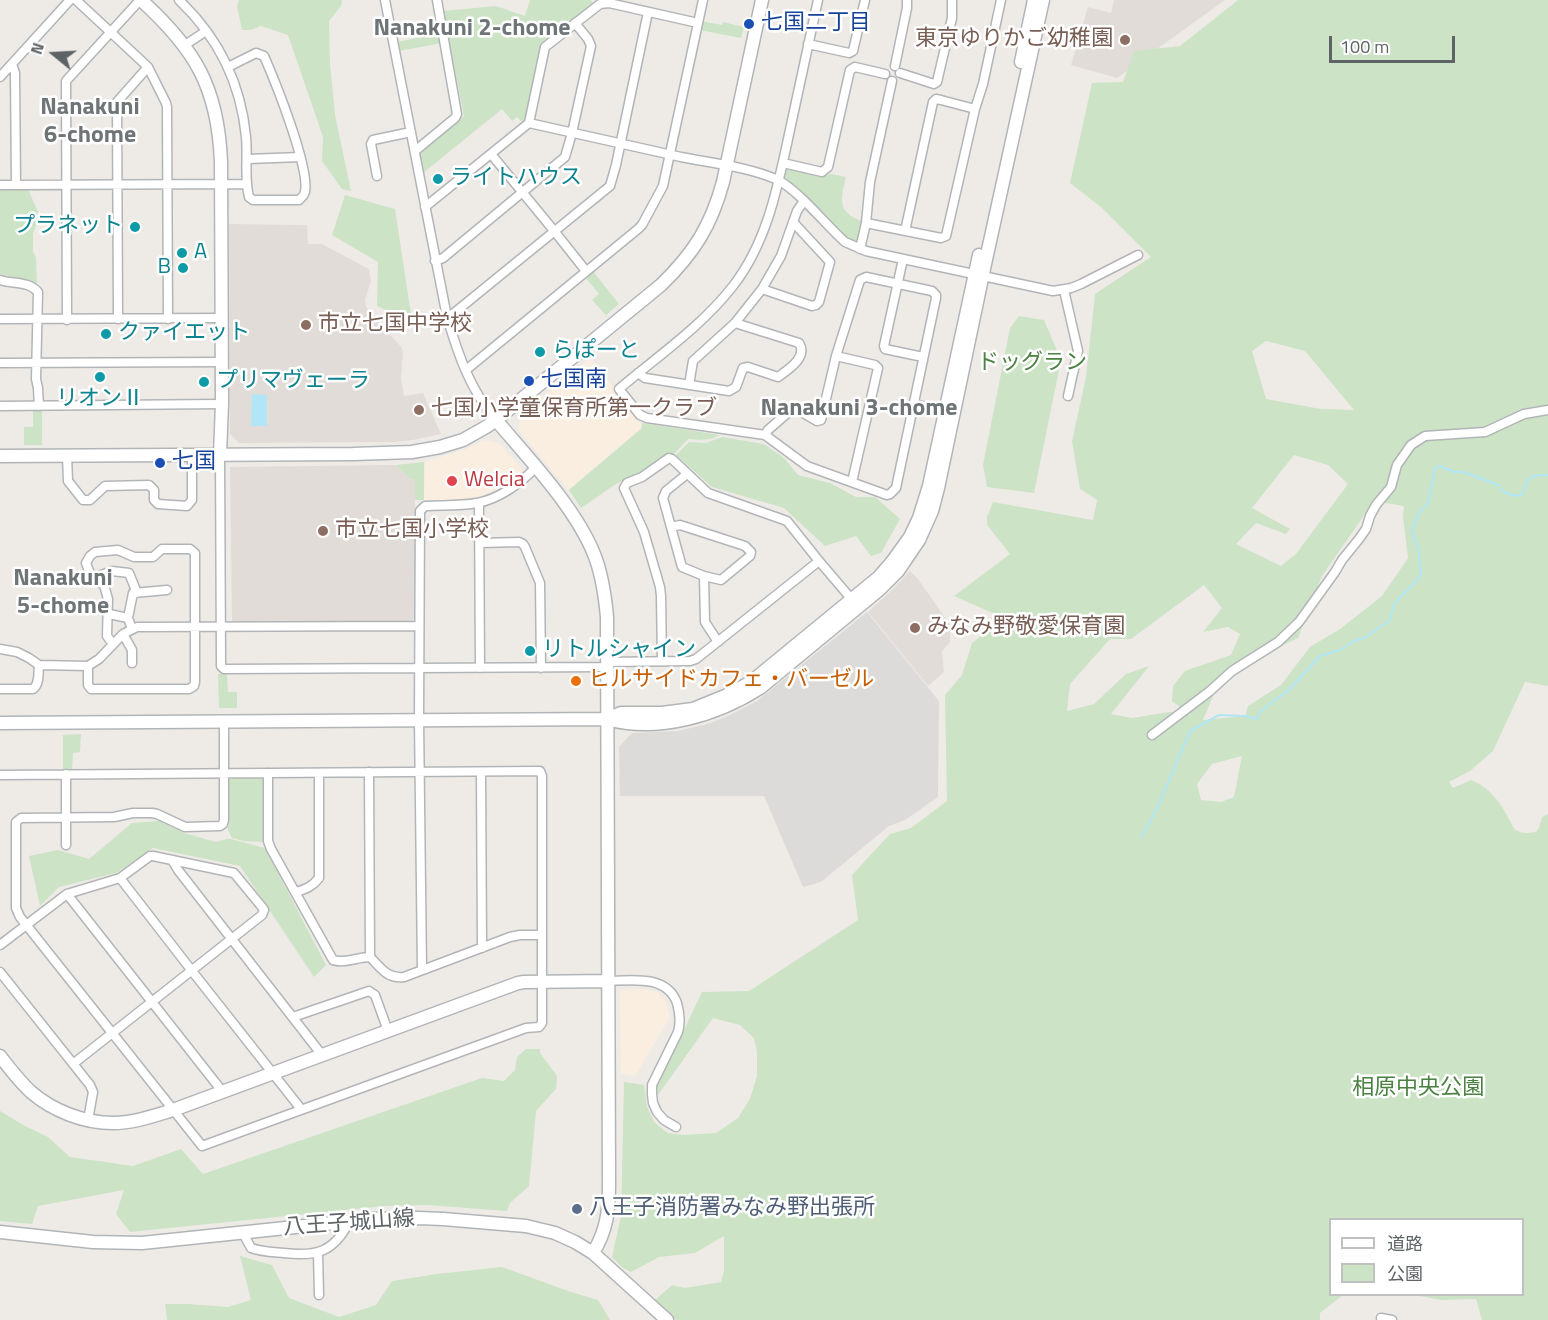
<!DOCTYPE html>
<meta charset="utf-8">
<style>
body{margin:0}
#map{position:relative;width:1548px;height:1320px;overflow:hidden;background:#eeebe7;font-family:"Titillium Web","Noto Sans JP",sans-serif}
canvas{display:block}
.legend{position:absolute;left:1329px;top:1218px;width:195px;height:78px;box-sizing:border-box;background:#fff;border:2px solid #bfc1c1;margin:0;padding:8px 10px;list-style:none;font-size:18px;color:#5e6365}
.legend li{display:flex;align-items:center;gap:12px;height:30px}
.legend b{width:30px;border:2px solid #bfc1c1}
.north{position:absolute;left:24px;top:24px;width:60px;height:60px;-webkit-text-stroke:4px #fff;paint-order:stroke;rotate:288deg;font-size:16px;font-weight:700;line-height:24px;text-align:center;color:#5e6365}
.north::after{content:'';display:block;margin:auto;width:21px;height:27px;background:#5e6365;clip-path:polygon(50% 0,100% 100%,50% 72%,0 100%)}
.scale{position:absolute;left:1329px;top:36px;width:126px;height:27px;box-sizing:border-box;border:3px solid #5e6365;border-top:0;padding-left:8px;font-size:18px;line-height:21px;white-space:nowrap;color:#5e6365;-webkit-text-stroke:4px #fff;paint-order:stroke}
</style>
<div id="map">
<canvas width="1548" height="1320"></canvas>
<ul class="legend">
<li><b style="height:8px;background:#fff"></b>道路</li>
<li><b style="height:16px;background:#cce3c6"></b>公園</li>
</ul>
<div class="north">N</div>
<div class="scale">100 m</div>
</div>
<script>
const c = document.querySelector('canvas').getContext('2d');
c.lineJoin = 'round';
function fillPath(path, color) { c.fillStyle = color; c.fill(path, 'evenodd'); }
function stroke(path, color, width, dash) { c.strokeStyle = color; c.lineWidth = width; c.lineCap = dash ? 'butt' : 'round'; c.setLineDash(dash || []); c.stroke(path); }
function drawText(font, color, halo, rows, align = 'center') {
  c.font = font + ' "Titillium Web","Noto Sans JP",sans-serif'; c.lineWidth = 5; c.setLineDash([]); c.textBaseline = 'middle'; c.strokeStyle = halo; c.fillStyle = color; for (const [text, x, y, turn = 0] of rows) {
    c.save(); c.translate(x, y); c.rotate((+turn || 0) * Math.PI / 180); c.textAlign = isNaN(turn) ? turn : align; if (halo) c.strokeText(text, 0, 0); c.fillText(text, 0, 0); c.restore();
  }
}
const commercial = new Path2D(`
 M590 358 641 423V428L568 490 519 431 520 416Z
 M484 440 499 443 521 468 520 474 499 488 479 497 462 500H424L425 462 466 449Z
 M644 989 658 992 665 1001 670 1017 635 1076 621 1073 620 990Z`);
const industrial = new Path2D(`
 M867 612 939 701 938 797 905 820 889 826 821 882 803 887 764 796H620L619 747 632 733 678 731 711 723 734 713 757 701Z`);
const education = new Path2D(`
 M1114 0H1225L1117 78 1071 65 1088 7 1111 13Z
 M229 224 307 225 308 244H322L369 269 371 281 365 300 366 307 402 348 403 353 401 378 404 396 423 393 441 434 413 440 394 442 239 443 230 434Z
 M396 465 410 479 415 480V618L412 621 232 622 230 467Z
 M910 571 918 579 950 625V642L942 651 944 672 928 686 868 612 891 591Z`);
const green = new Path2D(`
 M239 0H342L341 6 329 21 330 64 335 115 351 191 342 189 322 161 323 137 288 35 261 26 251 30H242L237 6Z
 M530 0H591L593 4 541 43 525 118 522 122 517 117 512 121 502 109 423 173 419 156 421 151 464 116 443 11 496 6 525 16Z
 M1238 0H1548V686L1525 682 1493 751 1470 771 1449 782 1453 788 1471 780C1495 790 1503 808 1515 830 1523 834 1528 833 1536 832L1539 828 1542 817 1548 814V1320H1482L1476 1299 1441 1300 1414 1295 1522 1294V1220H1330V1294L1343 1295 1320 1313V1320H676L655 1300 672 1285 685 1288 721 1282 724 1271V1236L695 1253 659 1257 631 1272 623 1268 612 1257 621 1216 624 1082 644 1085 647 1107 654 1122 668 1133 683 1135 716 1133 738 1118 750 1099 757 1076V1052L754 1038 740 1025 713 1018 658 1095 657 1087 702 992 749 991 858 920 852 875 890 834 911 828 947 801 945 695 962 675 972 643 1004 618 954 596 1010 554 987 525V517L993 502 1093 520 1097 500 1080 489 1072 441 1086 377 1095 294 1151 257 1102 208 1070 183 1092 83 1123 82 1134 51 1180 46ZM1266 341 1305 351 1354 410 1321 409 1266 399 1252 351ZM1294 455 1328 465 1348 484 1296 554 1281 566 1236 544 1256 523 1286 534 1290 529 1252 508ZM1374 501 1404 506 1403 517 1408 558 1382 596 1340 629 1310 647 1281 685 1248 706 1245 716 1203 720 1222 675 1298 638 1322 576ZM1204 585 1222 608 1203 632 1228 627 1240 634 1231 655 1185 671 1173 686 1172 701 1191 715 1169 712 1132 718 1111 714 1149 666 1126 674 1094 704 1067 711 1070 684 1110 639H1131ZM1242 756 1234 797 1221 802 1201 800 1197 784 1212 764Z
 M701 21 722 25 723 22 744 27 741 38 699 30Z
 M440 33 442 43 399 51 397 42Z
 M788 169 825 176 831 174 846 177C841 198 836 212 862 221L857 242H853L850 241 785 181 783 177 784 171Z
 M0 189H28L38 212 37 223 33 233V251L36 258 37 283 0 274Z
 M345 195 395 209 412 321 377 306 378 262 332 235Z
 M592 270 619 304 606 315 592 300 599 294 585 277Z
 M1019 316 1044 320 1061 360 1034 493 987 487 983 465 1010 328Z
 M33 409H42V445H24V427H33Z
 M642 423 720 435C709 441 700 440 688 439L673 455 669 452 645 471 616 484 581 508 569 490 641 429Z
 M722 437 764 444 784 458 798 475 830 483 856 497H875L900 519 881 553 871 556 856 536 825 546 784 508 712 487 676 455 689 442 706 443Z
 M424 462V500H415V480L410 479 396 465Z
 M218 674H227L228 692H237V708H219Z
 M81 734 80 752 73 753 72 769 63 770V735Z
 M232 778H261L264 781 263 842 244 841 232 838 228 830V781Z
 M159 821 184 833 216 842 227 839H231L265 848 326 965 314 977 240 866 153 848 116 873 59 887 40 906 29 856 58 850 89 859 132 823Z
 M526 1049H540V1053L557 1076 556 1089 536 1111 529 1186 510 1203 507 1211 427 1205 385 1206 130 1232 116 1214 124 1190 38 1206 32 1224 0 1221V1111L25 1126 48 1137 70 1157 133 1166 181 1149 203 1174 482 1078 504 1081 515 1070 517 1057Z
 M240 1256 272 1265 289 1298 339 1317 376 1305 392 1281 437 1274 502 1267 571 1292 598 1300 610 1320H167L165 1304H188L228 1307 251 1300Z`);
const water = new Path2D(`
 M252 394 267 395V426H251Z`);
const stream = new Path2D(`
 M1142 837 1159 804 1190 731 1219 715 1245 716 1257 719 1260 712 1275 700 1287 692 1320 656 1340 650 1354 641 1366 637 1389 621 1395 603 1419 578 1421 573 1419 551 1412 530 1419 513 1428 503 1435 468 1440 466 1454 472H1464L1498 485 1502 491 1515 496 1523 494C1527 477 1530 475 1548 475`);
const street = new Path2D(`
 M76 0 148 67 166 103 167 107 168 319
 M179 0C218 37 241 84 246 137 248 157 244 178 249 197L253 200H299C302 197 304 196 305 192 310 168 275 81 264 56L256 53 228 67
 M385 0 447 317C458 354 470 390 496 420
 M808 44 849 53 853 51 865 0
 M185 45 206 31
 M12 64 15 73 16 185
 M895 66 907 8V0
 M900 73 934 84 937 82 952 18V0
 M0 77 70 0
 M529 123C580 134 630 146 681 157 711 163 750 167 778 180 800 192 825 224 845 242L866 251 1053 291 1071 288 1081 284 1138 255
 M415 151 455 118 457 114 437 0
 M491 154 555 232 586 271
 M248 159 300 157
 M783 163 822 172 828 167 850 70 855 67 885 74
 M377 176 371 144 373 140 411 132
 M0 185 247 184
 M425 207 529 123 545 47 600 4 609 3 698 23
 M866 223 941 238 946 236 975 109 983 84 1001 0
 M905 231 933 102 936 99 941 100 975 109
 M860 249 866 223 870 182 892 81
 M903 259 884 346 885 349 923 357
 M435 261 443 258 565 157 572 133 591 46 588 39 575 23
 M0 280C13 284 29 281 38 292L36 379 38 388 39 406
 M762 289 812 306 816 305 819 302 830 262 793 222
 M1064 290 1078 351 1068 396
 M447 317 454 313 610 186 616 165 648 12
 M0 319 221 318
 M118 319 117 102 148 67
 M67 320 66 81 140 0
 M836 356 875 365 878 368 852 482
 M0 363 222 362
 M466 370 638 229 642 225 663 186 703 0
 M638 373 645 378 729 391 736 387 743 368 748 367 778 377C789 369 808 357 799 343L735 323
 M689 385 693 361 735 323 762 289 781 256 797 211 804 201
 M914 404 945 411
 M0 406 222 404
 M765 435 768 430 792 409 798 410 817 421 821 420 836 356 860 280 866 277 932 291 936 295V298L896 488 890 494 887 495 807 466 765 435 647 418 640 415 619 389C658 356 702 326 733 286 769 240 779 180 791 125 800 83 809 42 818 0
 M220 454 221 666 224 669 607 667
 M67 456 68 481 83 500H90L105 486 149 485 154 490V500L158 504 187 506 192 500V455
 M479 503 480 668
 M671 527 680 525 745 546 751 552 750 556 721 580 704 576 682 567 663 498 666 491 687 474
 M480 543 519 542 523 544 525 547 540 583 541 668
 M704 576 705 622 718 642
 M94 578 112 571 129 573 137 593
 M109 614 128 618 132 629
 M128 618 133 593 167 590
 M123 634 132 650V663
 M0 649 17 652 29 658 39 665 88 666 99 659 123 634 137 627 419 626
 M662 661 661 596 660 587 644 532 624 488 627 483 642 477 669 458 672 459 708 493 787 521 819 561 854 602
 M607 662 690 661 696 659 819 561
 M88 666V685L91 689H189L194 686 195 682V553L190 549H162L153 557H134L118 550 95 552 90 556 86 563 89 571 95 580 104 585 108 599 107 636 113 644
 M0 689H33C40 684 38 673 39 665
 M1152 735 1210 691 1232 671 1278 642 1299 622 1335 572 1342 560 1359 539 1366 529 1370 516 1376 505 1391 487 1397 465 1411 445 1425 436 1485 432 1524 414 1548 410
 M369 772 370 957
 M481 772 482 948
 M268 773V841L271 849 333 960C344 964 358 957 370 957 381 968 387 979 404 977L510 937 520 935H542
 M0 775C180 772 360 774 540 771L542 776V1023L539 1027 526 1028 202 1146 20 917 16 908V822L21 818 114 817 133 813H152L157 814 185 827 220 826 223 824 224 820V722
 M66 845V774
 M172 860 178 870 322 1055
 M120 878 192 971 301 1109
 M296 892C306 889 313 886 319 878V773
 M67 894 222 1091
 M0 945 67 894 120 878 150 856H153L234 873 262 907 264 910 262 915 73 1064
 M422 970 419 720 420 511 425 506C442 505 460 506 477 503 499 499 521 483 536 467
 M0 972 90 1085 93 1092 88 1120
 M609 981C633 980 667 975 677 1003 680 1014 681 1022 678 1032L652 1085V1094L653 1103 657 1112 664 1120 676 1127
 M293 1017 369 991 375 995 388 1031
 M243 1233 251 1248C262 1252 273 1252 284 1253 316 1257 334 1252 349 1222
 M318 1253 319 1295
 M1381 1318 1392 1320`);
const secondary = new Path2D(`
 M141 0C195 49 218 87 221 162L222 404 220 454
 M1021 62 1034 0
 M496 420C529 459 575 507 594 554 602 574 605 595 607 617L609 1184C609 1211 607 1230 593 1253
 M0 456 353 454 412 452 440 447 463 440 486 427 496 420 661 285C694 253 711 226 723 182L762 0
 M607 719 621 713H662L693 709 725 696 751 682 879 577 892 562 910 537 919 518 929 486 979 255
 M0 723 607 719C658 733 716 716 760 688L880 589 898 571 919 540 932 511 938 488 985 264 1043 0
 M0 1056C10 1069 19 1081 31 1092 53 1111 84 1123 113 1123 134 1123 153 1116 173 1110L518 983 524 982 609 981
 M0 1232 93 1242 142 1243 372 1219 419 1218 443 1219 526 1226 555 1233 575 1242 593 1253 667 1320`);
const markers = [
 [749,24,6,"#1a4fb4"],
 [1125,40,6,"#8d6e63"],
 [438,179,6,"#0f9aa8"],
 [135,227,6,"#0f9aa8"],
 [182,253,6,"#0f9aa8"],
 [183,268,6,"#0f9aa8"],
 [306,325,6,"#8d6e63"],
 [106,334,6,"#0f9aa8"],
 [540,352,6,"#0f9aa8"],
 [100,377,6,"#0f9aa8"],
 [529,381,6,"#1a4fb4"],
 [204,382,6,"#0f9aa8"],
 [419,410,6,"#8d6e63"],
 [160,463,6,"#1a4fb4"],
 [452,481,6,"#e0444e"],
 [323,531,6,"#8d6e63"],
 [915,628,6,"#8d6e63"],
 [530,651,6,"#0f9aa8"],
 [576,681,6,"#e8710a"],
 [577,1209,6,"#5c6f8a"]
];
const transitNames = [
 ["七国二丁目",761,24],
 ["七国南",541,381],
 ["七国",172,463]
];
const educationNames = [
 ["東京ゆりかご幼稚園",1113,40,"right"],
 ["市立七国中学校",318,325],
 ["七国小学童保育所第一クラブ",431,410],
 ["市立七国小学校",335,531],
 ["みなみ野敬愛保育園",927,628]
];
const cultureNames = [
 ["ライトハウス",450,179],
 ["プラネット",123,227,"right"],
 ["A",194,253],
 ["B",171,268,"right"],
 ["クァイエット",118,334],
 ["らぽーと",552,352],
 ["プリマヴェーラ",216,382],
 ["リオンⅡ",100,400,"center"],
 ["リトルシャイン",542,651]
];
const parkNames = [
 ["ドッグラン",1032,364],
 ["相原中央公園",1418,1089]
];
const healthNames = [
 ["Welcia",464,481]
];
const foodNames = [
 ["ヒルサイドカフェ・バーゼル",588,681]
];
const serviceNames = [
 ["八王子消防署みなみ野出張所",589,1209]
];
const streetNames = [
 ["八王子城山線",349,1224,-4]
];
const neighbourhoodNames = [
 ["Nanakuni 2-chome",472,29],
 ["Nanakuni",90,108],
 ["6-chome",90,136],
 ["Nanakuni 3-chome",859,409],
 ["Nanakuni",63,579],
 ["5-chome",63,607]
];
fillPath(commercial, '#faeee0');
fillPath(industrial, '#dddbd9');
fillPath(education, '#e1dcd8');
fillPath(green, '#cce3c6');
fillPath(water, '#b0e6f5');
stroke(stream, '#b0e6f5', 2);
stroke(street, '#b2b5b7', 11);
stroke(secondary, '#b1b5b7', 15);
stroke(street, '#fff', 8);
stroke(secondary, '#fff', 12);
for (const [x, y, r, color] of markers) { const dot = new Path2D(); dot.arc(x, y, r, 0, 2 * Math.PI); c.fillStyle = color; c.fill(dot); stroke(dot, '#fff', 2); }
drawText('22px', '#164399', '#fff', transitNames, 'left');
drawText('22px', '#785e54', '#fff', educationNames, 'left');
drawText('22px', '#0d838f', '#fff', cultureNames, 'left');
drawText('22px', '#4b8241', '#fff', parkNames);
drawText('22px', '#be3a42', '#fff', healthNames, 'left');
drawText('22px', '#c56008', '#fff', foodNames, 'left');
drawText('22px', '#4e5e75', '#fff', serviceNames, 'left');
drawText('22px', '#5e6365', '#fff', streetNames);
drawText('bold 24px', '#6f7577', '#fff', neighbourhoodNames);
</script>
